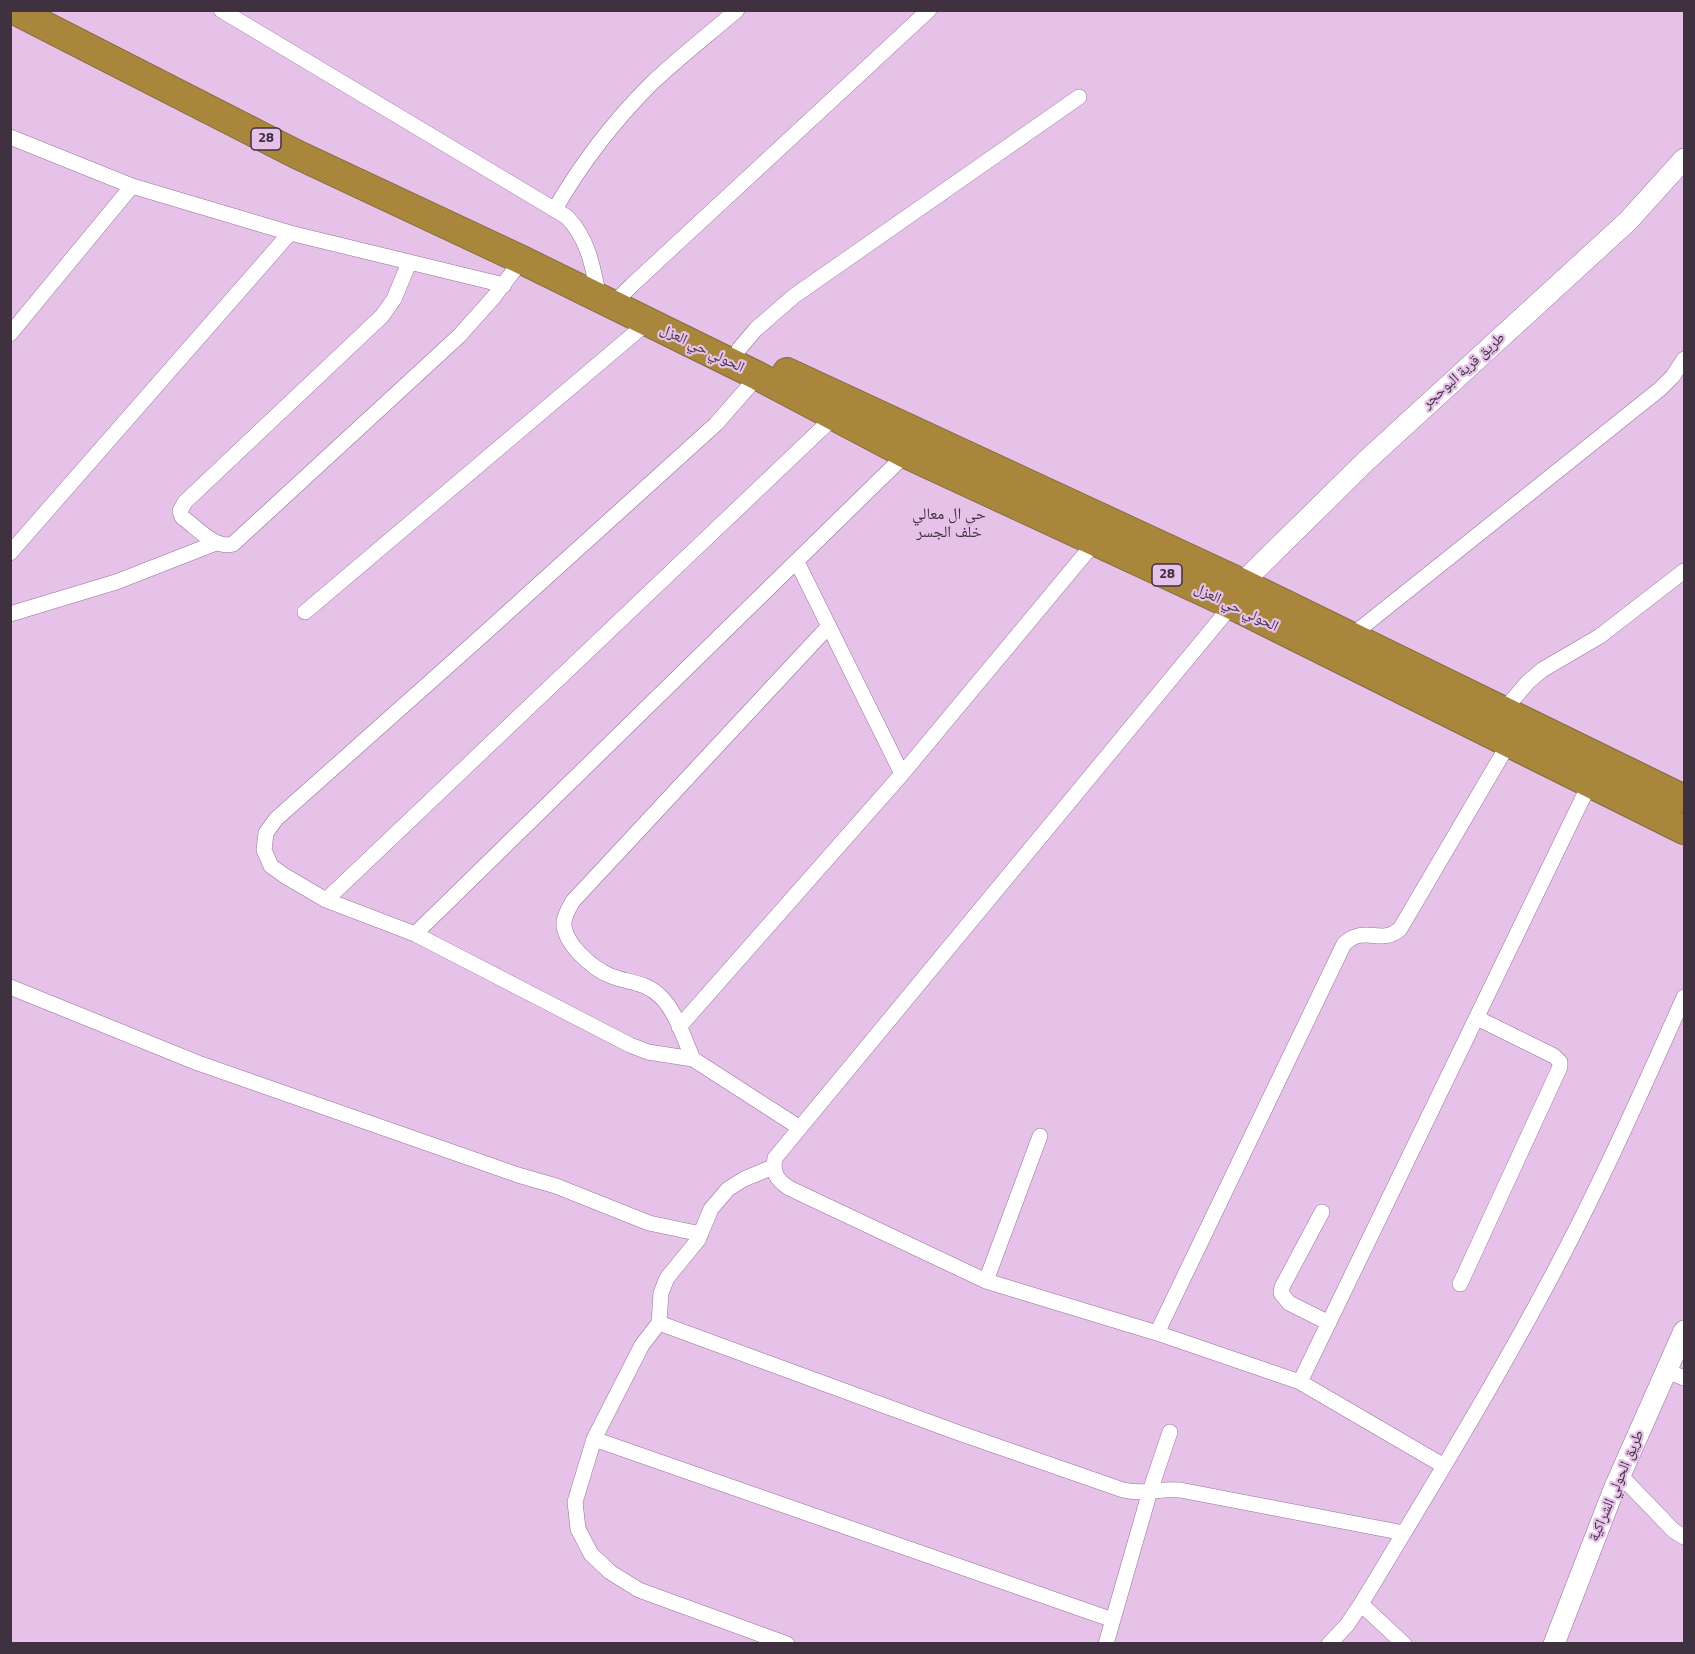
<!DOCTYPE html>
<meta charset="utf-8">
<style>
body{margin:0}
#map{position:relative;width:1695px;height:1654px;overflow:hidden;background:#e6c1e8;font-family:"Titillium Web",sans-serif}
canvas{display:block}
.frame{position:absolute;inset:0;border:12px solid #403141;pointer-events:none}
</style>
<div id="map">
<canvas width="1695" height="1654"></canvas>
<div class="frame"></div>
</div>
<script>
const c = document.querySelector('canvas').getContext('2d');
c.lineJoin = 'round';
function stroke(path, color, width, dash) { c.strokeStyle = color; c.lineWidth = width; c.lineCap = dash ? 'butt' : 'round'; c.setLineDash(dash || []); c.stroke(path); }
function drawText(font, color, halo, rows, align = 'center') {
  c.font = font + ' "Titillium Web","Noto Naskh Arabic",sans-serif'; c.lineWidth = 4.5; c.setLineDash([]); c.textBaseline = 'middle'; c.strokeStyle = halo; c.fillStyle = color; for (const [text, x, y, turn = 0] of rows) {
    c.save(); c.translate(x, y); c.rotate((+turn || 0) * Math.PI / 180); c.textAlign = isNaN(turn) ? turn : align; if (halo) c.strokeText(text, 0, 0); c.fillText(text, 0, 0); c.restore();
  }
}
const street = new Path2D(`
 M221 10 567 217C589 240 593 268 599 298
 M10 137 132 186 290 233 504 285
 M555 209C581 164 612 123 650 85 677 59 708 35 737 10
 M409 263 394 299 382 316 185 502 180 511 182 517 186 520C199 530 216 549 233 544L459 336 493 298 522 260
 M612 305 632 285 929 10
 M10 334 132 186
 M739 349 756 329 794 296 1079 97
 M758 376 716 424 475 642 276 819 266 833 264 850 271 866 285 876 326 900 415 934 630 1045 648 1052 693 1059 800 1128
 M10 553 290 233
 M797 562 902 774
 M1232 605 775 1158C772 1173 777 1180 789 1188L986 1281 1157 1333 1300 1382 1444 1466
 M305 612 648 322
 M10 614 116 582 216 543
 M1351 636 1660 389 1673 376 1684 359
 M1503 711 1528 682 1542 670 1600 636 1684 571
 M326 900 834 417
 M415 934 906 454
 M10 987 198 1063 518 1175 556 1186 649 1223 701 1234
 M679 1027 902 774 1095 542
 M693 1059C684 1039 677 1013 661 997 646 982 630 983 611 976 593 969 563 943 564 922 565 914 569 908 573 901L828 627
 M773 1167 744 1179 728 1189 711 1209 698 1240 667 1278 661 1293 659 1323 642 1345 594 1439 575 1502 578 1529 591 1554 610 1572 639 1590 787 1644
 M1322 1212 1282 1287 1281 1293 1289 1303 1329 1323
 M986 1281 1040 1136
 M1460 1284 1560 1067V1062L1554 1056 1477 1018
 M659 1323 959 1433 1123 1490C1143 1495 1160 1488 1180 1490L1404 1533
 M1157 1333 1344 944C1365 924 1380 946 1400 929L1509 743
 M1667 1371 1684 1378
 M1300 1382 1590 783
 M594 1439 1113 1620
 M1620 1475 1674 1531 1684 1537
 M1361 1604 1404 1644
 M1106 1644 1150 1491 1170 1432
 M1329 1644 1347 1625 1361 1604C1425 1498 1490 1392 1548 1283 1598 1190 1641 1093 1684 997`);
const secondary = new Path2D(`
 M1242 583 1366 461 1628 221 1684 159
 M1554 1644 1614 1489 1684 1331`);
const highway = new Path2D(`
 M14 10 296 154 522 260 758 376 906 454 1232 605 1684 830
 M787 372 1242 583 1684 799`);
const shields = [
 [266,139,30],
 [1167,575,30]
];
const shieldNames = [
 ["28",266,139],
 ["28",1167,575]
];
const streetNames = [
 ["الحولي حي العزل",702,349,26],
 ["طريق قرية البوحجر",1464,371,-42],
 ["الحولي حي العزل",1236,608,26],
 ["طريق الحولي الشراكية",1617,1486,-67]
];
const neighbourhoodNames = [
 ["حي ال معالي",949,515],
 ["خلف الجسر",949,533]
];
stroke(street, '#967498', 16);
stroke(secondary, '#967498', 22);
stroke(highway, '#84693e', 30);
stroke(street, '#fff', 15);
stroke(secondary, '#fff', 21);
stroke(highway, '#a8873d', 28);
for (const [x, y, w] of shields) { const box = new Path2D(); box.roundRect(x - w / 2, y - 11, w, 22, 4.5); c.fillStyle = '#e6c1e8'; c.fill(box); stroke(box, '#403141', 1.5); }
drawText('bold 14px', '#403141', null, shieldNames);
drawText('15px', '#403141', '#e6c1e8', streetNames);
drawText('16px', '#403141', '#e6c1e8', neighbourhoodNames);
</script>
